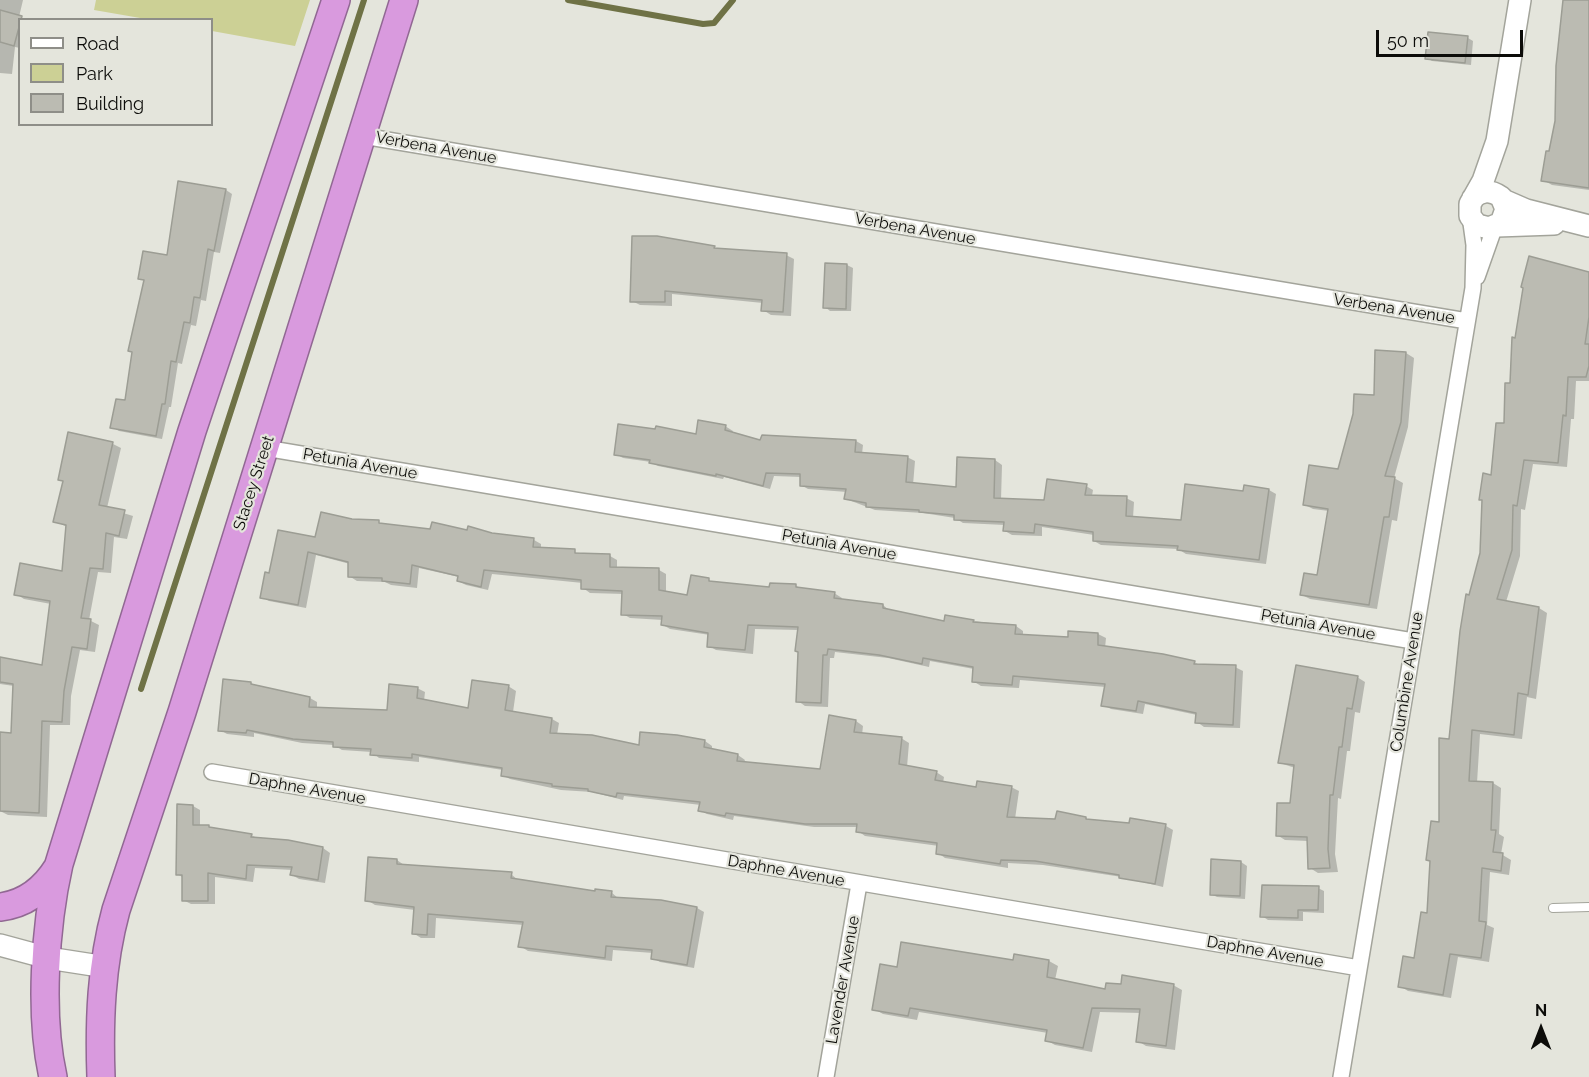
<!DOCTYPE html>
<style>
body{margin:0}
#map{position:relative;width:1589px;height:1077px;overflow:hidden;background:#e4e5dc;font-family:Raleway,sans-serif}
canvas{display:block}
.legend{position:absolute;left:18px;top:18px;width:195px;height:108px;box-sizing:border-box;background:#e4e5dc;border:2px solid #8e8e88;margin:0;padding:8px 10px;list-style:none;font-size:18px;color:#0c0c09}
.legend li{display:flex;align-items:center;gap:12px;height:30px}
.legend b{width:30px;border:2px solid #8e8e88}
.north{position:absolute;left:1511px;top:999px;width:60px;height:60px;-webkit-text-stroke:4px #e4e5dc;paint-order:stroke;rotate:0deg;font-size:16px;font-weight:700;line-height:24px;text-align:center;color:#0c0c09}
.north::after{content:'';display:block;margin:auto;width:21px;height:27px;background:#0c0c09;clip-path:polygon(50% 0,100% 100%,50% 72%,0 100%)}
.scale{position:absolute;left:1376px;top:30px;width:147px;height:27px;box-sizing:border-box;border:3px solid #0c0c09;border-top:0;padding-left:8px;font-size:18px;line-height:21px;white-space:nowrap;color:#0c0c09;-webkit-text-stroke:4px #e4e5dc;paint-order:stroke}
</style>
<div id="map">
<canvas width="1589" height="1077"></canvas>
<ul class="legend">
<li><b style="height:8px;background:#fff"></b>Road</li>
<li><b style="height:16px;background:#ccd095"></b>Park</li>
<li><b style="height:16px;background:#bbbbb2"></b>Building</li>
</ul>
<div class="north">N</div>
<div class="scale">50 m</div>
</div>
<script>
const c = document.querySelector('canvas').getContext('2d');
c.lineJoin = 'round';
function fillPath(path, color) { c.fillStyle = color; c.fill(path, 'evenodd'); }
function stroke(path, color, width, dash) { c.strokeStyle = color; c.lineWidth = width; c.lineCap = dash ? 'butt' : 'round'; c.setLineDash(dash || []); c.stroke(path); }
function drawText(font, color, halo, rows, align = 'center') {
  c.font = font + ' Raleway,sans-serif'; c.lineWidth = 4.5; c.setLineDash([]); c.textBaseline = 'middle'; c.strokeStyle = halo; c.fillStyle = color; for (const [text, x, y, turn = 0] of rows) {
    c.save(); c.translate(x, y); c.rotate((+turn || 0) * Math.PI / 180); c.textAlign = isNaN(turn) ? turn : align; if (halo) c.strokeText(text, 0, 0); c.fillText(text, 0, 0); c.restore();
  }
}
const green = new Path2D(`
 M96 0H310L295 46 212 31V20L146 19 94 10Z`);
const shadow = new Path2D(`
 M0 0H23L19 17 25 20H20V48L15 47 12 74 0 73Z
 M1564 0H1589V190L1552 185 1543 180 1556 121Z
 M1468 38 1473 41 1471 65 1432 61 1427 58Z
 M180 183 226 190 232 194 220 253 214 252 206 301 201 300 196 326 191 325 182 364 178 363 171 407H169L162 439 119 431 112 427 126 402 145 281 140 278 168 257Z
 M714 247 719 250 786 255 794 259 791 316 771 315 763 310V303L672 294V306L640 305 632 301Z
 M847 265 853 268 851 311H830L825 307Z
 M1589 273V381H1576L1574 419H1571L1567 467 1533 464 1525 510 1521 509 1520 556 1506 602 1539 608 1547 613 1536 699 1527 697 1522 739 1480 734 1477 783H1493L1501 788 1499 834 1504 837 1501 854 1511 860 1509 875 1490 872 1487 925 1494 928 1489 962 1458 957 1451 998 1408 991 1400 986 1415 960 1428 915 1431 862 1427 860 1440 824 1470 596 1481 553 1483 501 1480 499 1492 477 1505 425 1516 339Z
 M1377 352 1406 353 1414 358 1408 427 1394 478 1403 483 1397 521 1392 520 1377 609 1310 599 1302 595 1318 577 1329 511 1313 509 1305 505 1339 471 1375 397Z
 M725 426 733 431 732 434 762 442 856 441 863 445 862 454 907 457 915 461 913 485 957 489 995 460 1002 465 1001 500 1045 501 1086 486 1093 490 1092 496 1126 498 1134 502 1133 518 1182 522 1244 493 1245 487 1269 490 1276 494 1266 564 1186 554 1178 549 1101 545 1094 541V535L1042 527V536L1012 535 1005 531V525L963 523 955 518 923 513 875 510 846 499 847 492 808 489 801 485V477L774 476 770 489 724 477 723 479 658 466 651 462 623 458 616 454Z
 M113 444 121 448 107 508 133 516 127 539 114 537 111 573 98 572 89 620 99 625 95 652 80 650 71 696 70 725H50L47 817 8 815 0 811V734H12L14 686 0 684V659L44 667 51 604 24 599 16 594 63 573 67 527 55 521 64 482 59 479Z
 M352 521 534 540 541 544V549L610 556 617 560V568L659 570 666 574V593L689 597 709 580 715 583 771 589 795 585 803 590 834 593 842 598 841 600 883 605 890 611 945 622 973 621 1016 626 1023 631V636L1069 639 1070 633 1098 634 1106 638 1105 648 1194 662 1200 665 1235 667 1243 671 1240 728 1204 727 1197 722V715L1145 704 1143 714 1111 709 1103 705 1106 687 1020 680 1019 688 981 686 973 681 974 669 930 661 929 667 888 658 835 652 834 658H830L828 707 805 706 798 701 799 630 755 629 753 654 716 650 709 646 710 635 670 629 663 625V620L630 618 623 614 624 594 590 593 583 588V583L492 574 488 590 466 585 458 581 459 577 419 568 417 588 391 585 385 582 357 581 349 576 350 564 316 555 306 608 269 601 262 597 271 575 316 539Z
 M1357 677 1365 682 1360 713 1355 712 1350 751H1347L1341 799 1338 798 1335 854 1338 872 1318 873 1310 868 1308 841 1285 840 1277 835 1291 805 1295 768 1280 763Z
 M251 683 258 687 310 698 317 702V709L388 712 417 688 425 692 424 701 469 710 508 686 516 691 513 712 552 719 559 723 557 735 640 747 677 737 705 741 712 746V750L738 755 745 760 744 763 821 770 831 717 856 721 863 726 862 735 901 738 909 743 907 767 936 772 944 777 943 783 978 788 1011 787 1019 791 1015 819 1056 821 1086 818 1090 821 1166 826 1173 830 1163 887 1122 877 1043 865 1008 863V868L945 858 938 853 939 846 865 836 858 831V827H814L734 816 733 820 707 814 700 810 701 805 624 796 623 800 592 792 561 790 510 779 502 775 503 770 419 757V762L379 758 372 752 342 750 334 745 302 743 254 733V737L227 734 220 730Z
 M193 806 200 810V826L251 835 259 839 288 841 323 848 330 853 325 883 299 879 292 875 293 870 255 868 253 882 215 877V904H191L183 900 184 878 177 874Z
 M397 860 404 865 511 874 519 881 596 893 611 892 619 899 697 908 704 912 694 968 660 962 653 958V953L613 950 612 961 528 951 520 946 524 925 436 918 435 938H421L413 933 415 910 375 905 367 900Z
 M1241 862 1247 866 1245 899 1217 897 1211 894Z
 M1318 888 1324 891V913L1303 912V921L1268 920 1262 916Z
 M1016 956 1049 961 1058 966 1055 980 1107 990 1173 985 1182 990 1175 1050 1146 1046 1138 1041 1141 1013 1100 1012 1092 1052 1055 1045 1046 1040 1048 1033 919 1012 917 1020 883 1014 874 1009 898 969 1014 962Z`);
const stream = new Path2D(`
 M568 0 703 24 714 23 733 0
 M141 689 364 0`);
const building = new Path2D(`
 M1563 0H1589V188L1541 181 1546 151H1549L1555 121 1556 66Z
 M0 10 22 16 14 46 0 42Z
 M1428 32 1468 36 1465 63 1425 59Z
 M178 181 226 189 214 251 208 249 200 298 194 297 190 323 184 322 176 362 171 361 165 404H162L156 436 110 428 116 399 125 400 132 352 128 351 144 280 138 279 143 251 167 255Z
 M632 236H657L715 246 714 248 787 253 783 312 761 311 762 300 665 291V302H630Z
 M1529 256 1589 272V317L1585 344H1589V366L1586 377H1568L1566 416 1563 415 1558 463 1524 460 1517 506 1513 505 1512 550 1497 599 1539 607 1528 695 1518 693 1514 735 1472 730 1469 781 1493 782 1491 830H1496L1493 852 1503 853 1501 871 1482 868 1479 921 1486 922 1481 958 1450 954 1443 995 1398 987 1403 956 1414 958 1421 912 1427 913 1430 861 1426 860 1431 821 1439 822V738L1449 739 1460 631 1466 594 1469 595 1480 553 1482 500H1479L1483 473 1491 475 1496 423H1504L1505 383H1510L1512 337 1515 338 1523 288 1521 287Z
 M825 263 847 264 846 309 823 308Z
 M1375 350 1406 352 1401 422 1385 476 1395 477 1389 517H1384L1369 605 1300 595 1304 573 1317 575 1328 509 1303 505 1309 465 1338 469 1353 414 1354 394 1374 395Z
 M698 420 726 425 725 430 760 440 762 435 856 440 855 452 908 456 906 482 956 487 957 457 995 459 994 498 1044 500 1047 479 1087 484 1085 495 1127 496 1126 516 1181 520 1185 484 1243 491 1244 485 1269 489 1259 560 1177 550 1178 546 1093 541V532L1035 524 1034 533 1003 531 1004 522 954 520V515L919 512V510L866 507V503L844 499 846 489 800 486V474L766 473 763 486 716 474V476L649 463 650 460 614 455 618 424 655 429 656 426 696 434Z
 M68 432 113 442 99 505 125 510 119 536 106 533 103 569 90 568 81 618 91 619 87 649 72 647 64 691 62 722 42 721 39 813 0 811V732L11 733 13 684 0 682V657L42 665 50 601 14 595 20 563 62 571 66 525 53 522 63 481 58 480Z
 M321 512 352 519 379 520V523L430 529 432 522 467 530 468 526 492 533 534 538 533 547 575 549V553L610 554V567L659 568V590L687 595 691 575 709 578V581L769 587 770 583 796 584V587L835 592 834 598 883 604V608L944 621 945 615 974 620 973 622 1016 625 1015 634 1068 637V631L1098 633V645L1163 654 1195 661 1194 664 1236 665 1233 725 1195 723 1196 713 1138 701 1136 711 1101 706 1105 684 1013 676 1012 685 972 682 973 667 923 658 922 664 879 655 828 649 827 655H823L821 703 796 702 798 652 795 651 798 627 748 625 745 650 707 647 708 633 661 625 662 616 621 615 622 591 581 589V580L484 570 481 587 457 581 458 576 412 565 410 584 382 581V578L348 577V562L308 552 298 605 260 598 265 572 269 573 278 530 315 537Z
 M1296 665 1358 676 1352 709 1347 708 1342 747H1339L1333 795H1330L1328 849 1330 868 1308 869 1307 837 1276 836 1277 803H1290L1294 765 1278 763Z
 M223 679 251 682V684L310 697 309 707 387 710 389 684 418 687 417 698 468 708 472 680 509 685 505 710 552 718 550 733 592 735 639 745 640 732 677 735 705 740 704 747 738 754 737 761 820 769 829 715 856 720 854 732 902 737 899 764 937 771 935 780 976 787 977 781 1012 786 1007 817 1055 819 1057 811 1086 817V819L1129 823 1130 818 1166 824 1155 884 1119 878V875L1035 861 1001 860 1000 864 936 854 937 843 856 832 857 824H805L726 813 725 816 698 811 700 802 617 793 616 797 588 791V789L552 786V784L501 776 502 768 412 754V758L370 755 371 749 333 747V742L293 739 247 730 246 733 218 731Z
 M177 804 193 805V825H209V827L252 834 251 837 288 840 323 847 318 880 290 875 292 867 247 865 246 879 208 873V901H182V875H176Z
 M368 857 397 859V864L512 872 511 878 595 891V889L612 891 611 897 661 900 697 907 687 965 651 959 652 950 606 946 605 958 518 947 523 922 428 914 427 935 412 934 414 907 365 901Z
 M1211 859 1241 861 1240 896 1210 895Z
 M1262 885 1319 886 1318 910H1298V918L1260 917Z
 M901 942 1013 960 1014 954 1049 960 1047 977 1105 989 1106 983 1121 984 1122 975 1174 984 1166 1046 1136 1042 1140 1009 1092 1008 1083 1048 1045 1041 1047 1030 910 1008 908 1016 872 1010 880 964 897 967Z`);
const lane = new Path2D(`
 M1553 908 1589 907`);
const street = new Path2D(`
 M363 136 1467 321
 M1477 277 1495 226
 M265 448 1413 641
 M212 772 1359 968
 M826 1077 859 884
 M1341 1077 1473 288 1474 245 1470 216`);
const secondary = new Path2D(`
 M1473 198C1482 190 1491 190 1501 197L1506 209 1501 223 1489 228 1477 225 1470 216V204L1483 181 1497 141 1520 0
 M1503 200 1526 210 1589 226
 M1497 226 1554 224
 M0 945 48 958 106 967`);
const highway = new Path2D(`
 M0 907C26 904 45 888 58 867
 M53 1077C39 1015 45 926 59 864L192 431 336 0
 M101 1077C99 1021 101 965 116 910L182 712 404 0`);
const streetNames = [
 ["Verbena Avenue",436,148,10],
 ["Verbena Avenue",915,229,10],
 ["Verbena Avenue",1394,309,9],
 ["Petunia Avenue",360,464,10],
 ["Stacey Street",254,483,-72],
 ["Petunia Avenue",839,545,10],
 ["Petunia Avenue",1318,625,10],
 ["Columbine Avenue",1407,682,-81],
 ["Daphne Avenue",307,789,10],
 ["Daphne Avenue",786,871,10],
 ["Daphne Avenue",1265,952,10],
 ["Lavender Avenue",843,980,-80]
];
fillPath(green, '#ccd095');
fillPath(shadow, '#0003');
stroke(stream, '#6f7246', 6);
fillPath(building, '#bbbbb2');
stroke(building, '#9c9d94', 1.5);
stroke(lane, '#a3a49b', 10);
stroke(street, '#a3a49b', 18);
stroke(secondary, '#a3a49b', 24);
stroke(highway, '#916893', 30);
stroke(lane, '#fff', 8);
stroke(street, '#fff', 15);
stroke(secondary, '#fff', 21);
stroke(highway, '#d99ade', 27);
drawText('16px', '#0c0c09', '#e4e5dc', streetNames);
</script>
